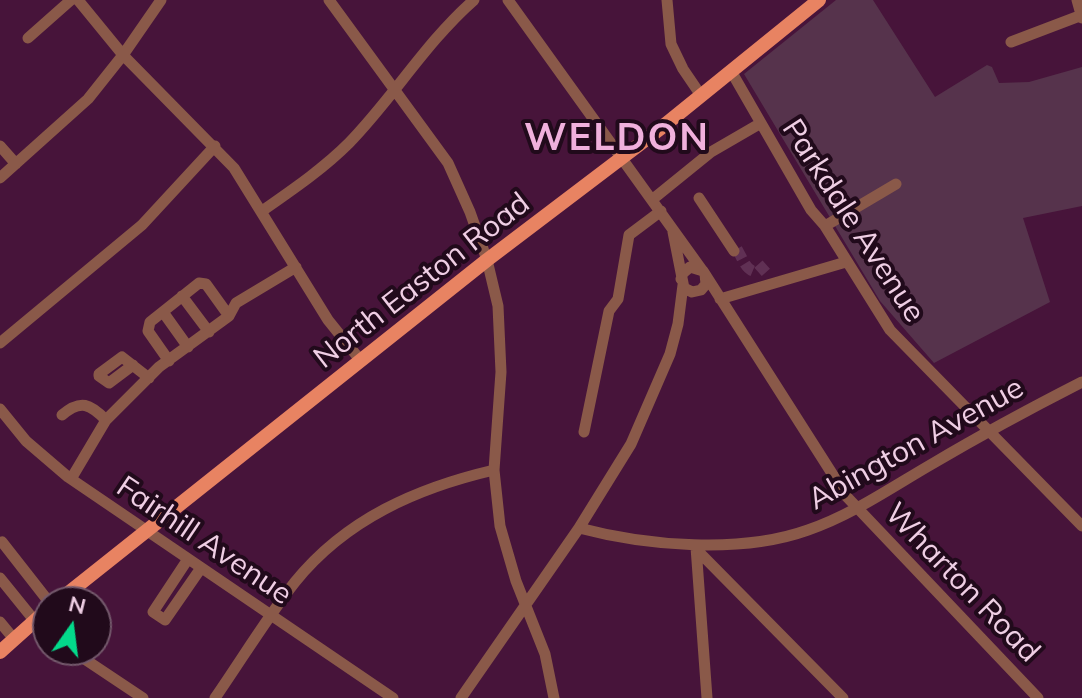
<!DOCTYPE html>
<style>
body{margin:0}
#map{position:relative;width:1082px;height:698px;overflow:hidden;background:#47143a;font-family:Mulish,sans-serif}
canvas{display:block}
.north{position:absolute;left:32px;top:586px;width:80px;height:80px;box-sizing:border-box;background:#210a1b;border:2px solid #73586b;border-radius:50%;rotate:14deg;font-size:22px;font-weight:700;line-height:32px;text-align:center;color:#efcee4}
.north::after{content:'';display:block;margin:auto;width:28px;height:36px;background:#03d98b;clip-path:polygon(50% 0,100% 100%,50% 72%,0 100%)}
</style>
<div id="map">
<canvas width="1082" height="698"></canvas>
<div class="north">N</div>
</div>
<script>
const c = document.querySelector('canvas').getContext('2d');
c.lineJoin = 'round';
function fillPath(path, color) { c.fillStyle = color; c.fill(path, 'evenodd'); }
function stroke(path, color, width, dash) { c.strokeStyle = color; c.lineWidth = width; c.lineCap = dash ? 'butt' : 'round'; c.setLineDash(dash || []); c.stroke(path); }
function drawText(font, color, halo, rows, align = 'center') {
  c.font = font + ' Mulish,sans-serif'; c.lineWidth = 8; c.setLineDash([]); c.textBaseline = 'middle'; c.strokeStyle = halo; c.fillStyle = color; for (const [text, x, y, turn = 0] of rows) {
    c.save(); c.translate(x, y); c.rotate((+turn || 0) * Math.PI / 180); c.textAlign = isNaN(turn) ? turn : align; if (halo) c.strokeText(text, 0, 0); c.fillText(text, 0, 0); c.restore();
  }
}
const green = new Path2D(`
 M836 0H873L935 97 987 65 992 67 999 83 1029 82 1082 67V206L1023 218 1050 302 934 363 880 301 744 74Z`);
const minorTunnel = new Path2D(`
 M737 249C743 259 746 272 758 272L768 263`);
const minor = new Path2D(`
 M78 0 123 55 234 168 328 320 361 361
 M329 0 448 163 470 212 487 260 498 306 501 372 494 470 500 526 516 581 545 654 554 698
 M508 0 702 270
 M667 0 671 44 683 69 700 94
 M1077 0 1082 18
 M28 38 71 0
 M1011 42 1082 15
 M731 71 811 210 825 226 890 330 1082 526
 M0 146 16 164
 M0 178 88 99 123 55 161 0
 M699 198 734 251
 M653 199 711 152 761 123
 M262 211C292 190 323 169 349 143 393 98 426 42 474 0
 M825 226 896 184
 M673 232 684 288 692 292 701 290 706 284 705 274
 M681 279 683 273 690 267 703 271 847 497 1038 698
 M182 296 209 332
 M720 299 846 262
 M163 312 188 347
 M0 343 142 225 215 146
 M169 361 148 331 150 322 199 283 206 284 229 316
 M133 365 109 383 99 376V374L122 357 149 378
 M0 409 26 441 68 477 393 698
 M62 415C81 399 90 404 106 420
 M584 432 609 311 618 299 629 235 661 211
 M71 479 106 420 159 367 229 316 236 303 296 267
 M579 528C647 546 741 554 808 530 852 515 892 487 932 464 981 435 1031 408 1082 382
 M0 543 2 542 49 602
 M696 547 707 698
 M697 550 843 698
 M188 559 153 612 165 620 201 568
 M0 578 34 620
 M0 622 14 639
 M30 623 48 635
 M71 650 143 698
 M215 698C242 659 266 619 295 582 346 519 417 488 494 470
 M461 698 579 528 631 444 670 354 678 324 683 285`);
const major = new Path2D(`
 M57 602 487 260 661 128 819 0
 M0 652 48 609`);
const streetNames = [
 ["Parkdale Avenue",853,221,57],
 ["North Easton Road",422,281,-38],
 ["Abington Avenue",916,444,-29],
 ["Fairhill Avenue",204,541,34],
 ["Wharton Road",962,583,46]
];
const districtNames = [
 ["WELDON",617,139]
];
fillPath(green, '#56334c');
stroke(minorTunnel, '#603054', 11, [11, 5.5]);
stroke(minor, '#8a5949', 11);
stroke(major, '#e88362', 14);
drawText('30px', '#efcee4', '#210a1b', streetNames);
c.letterSpacing = '2px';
drawText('bold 38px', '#f0b0dc', '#210a1b', districtNames);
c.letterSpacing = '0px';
</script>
